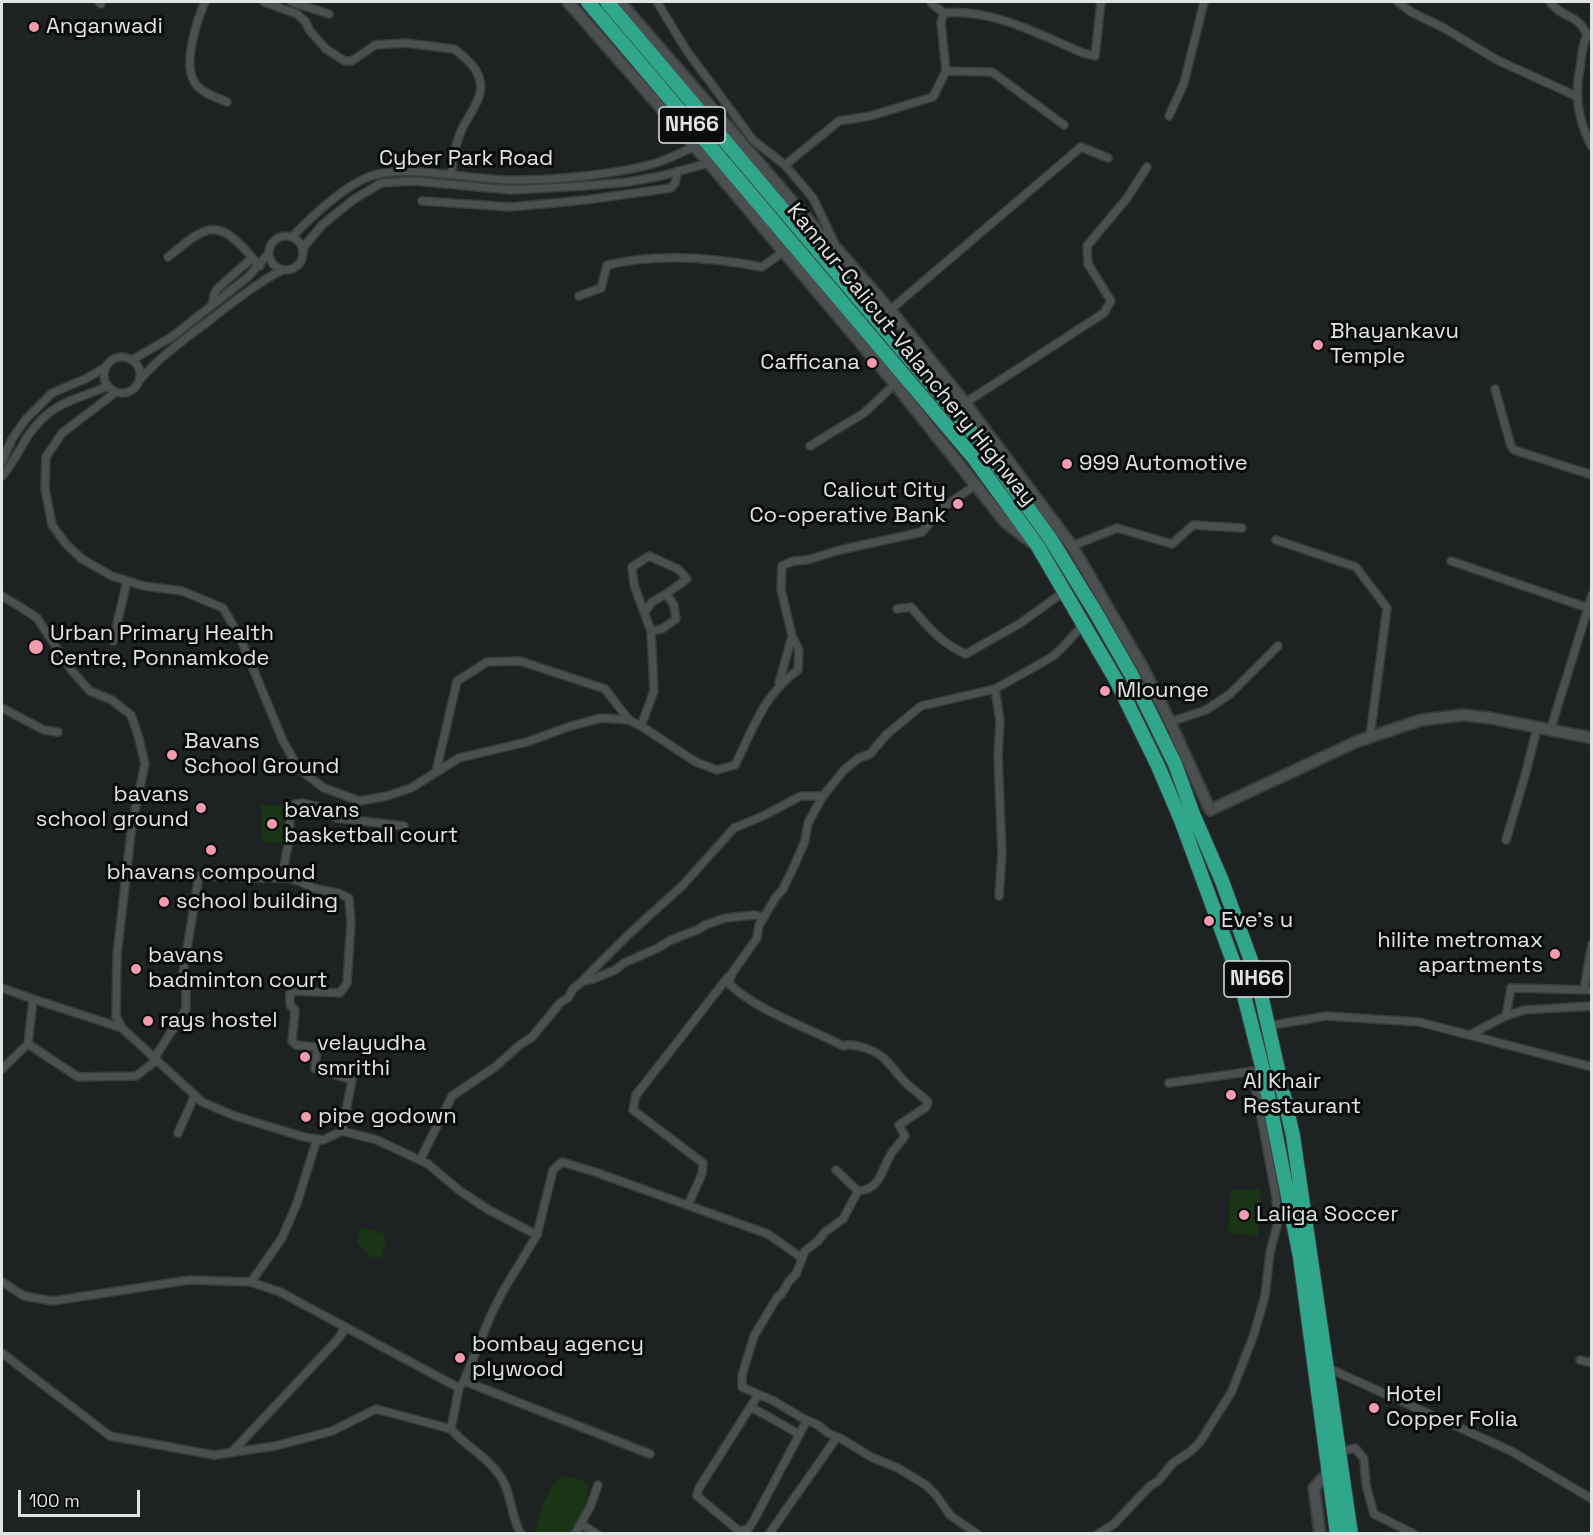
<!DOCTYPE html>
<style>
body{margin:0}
#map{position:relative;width:1593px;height:1535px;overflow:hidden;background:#1f2223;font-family:"Space Grotesk",sans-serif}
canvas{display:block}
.frame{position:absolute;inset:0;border:3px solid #e2e4e4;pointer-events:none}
.scale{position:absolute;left:18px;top:1490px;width:122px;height:27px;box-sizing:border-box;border:3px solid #e2e4e4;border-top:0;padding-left:8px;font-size:18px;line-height:21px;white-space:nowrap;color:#e2e4e4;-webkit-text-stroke:4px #0a0b0c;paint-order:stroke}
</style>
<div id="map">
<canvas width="1593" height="1535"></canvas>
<div class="frame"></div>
<div class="scale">100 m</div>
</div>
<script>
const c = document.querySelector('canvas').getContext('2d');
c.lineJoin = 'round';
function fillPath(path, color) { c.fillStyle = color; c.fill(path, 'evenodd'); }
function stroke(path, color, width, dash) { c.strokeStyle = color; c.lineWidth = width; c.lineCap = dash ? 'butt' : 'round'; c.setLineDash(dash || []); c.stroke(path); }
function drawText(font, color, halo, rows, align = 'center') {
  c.font = font + ' "Space Grotesk",sans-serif'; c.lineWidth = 6; c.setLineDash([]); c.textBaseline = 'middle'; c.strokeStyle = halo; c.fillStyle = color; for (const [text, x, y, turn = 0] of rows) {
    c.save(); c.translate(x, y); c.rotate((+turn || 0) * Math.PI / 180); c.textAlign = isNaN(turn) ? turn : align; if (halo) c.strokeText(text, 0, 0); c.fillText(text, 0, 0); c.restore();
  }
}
const green = new Path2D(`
 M261 805H284L283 843 262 842Z
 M145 961 141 976H130V963Z
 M1231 1189 1261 1190 1258 1236 1228 1232Z
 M361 1227 384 1234 386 1241 381 1258 371 1257 357 1242Z
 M561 1476 575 1478 587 1483C592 1502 580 1518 572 1533L536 1534C536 1518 549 1486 561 1476Z`);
const street = new Path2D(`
 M99 2 101 4
 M205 2C197 20 182 65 195 83 201 93 216 97 227 102
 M264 2 297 14 305 21 310 31 326 49 345 61H352L375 45 405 43 454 49C462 54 466 59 472 65 492 90 473 106 462 129 455 144 453 160 451 175
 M291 2 329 14
 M657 2 687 51 753 140 785 165 813 198 835 244
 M932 2V4L944 13
 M1398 2 1411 12 1444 28 1497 60 1576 96
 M1550 2C1562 19 1577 12 1587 35 1581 49 1582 54 1580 68 1574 96 1578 121 1592 147
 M946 71 992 72 1064 125
 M1169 116 1184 83 1204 2
 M785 165 839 121 870 116 933 97 946 71 941 22 944 13C994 9 1038 34 1083 53L1095 56 1101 2
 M422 201 511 207 585 200 671 188 675 183 678 171
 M269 253a17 17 0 1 1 34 0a17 17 0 1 1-34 0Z
 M292 237C311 217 345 185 371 176 406 164 473 180 511 180 552 181 617 174 656 163 669 159 682 152 694 147
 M303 248 322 225 353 200 381 183 414 181 511 190 583 186 628 182 661 176 709 163
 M168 257C179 249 190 237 203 232 226 221 245 251 260 266
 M579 296 601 288 607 265C657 253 711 257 762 267L783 252
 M212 305 214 295 217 289 252 258
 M890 310 1081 147 1108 158
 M104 375a18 18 0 1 1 36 0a18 18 0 1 1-36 0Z
 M132 360 173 336 248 277 268 254
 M139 381C159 357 185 339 210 320 233 302 256 284 282 270
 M1495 389 1511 446 1514 450 1592 475
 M116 392 62 433 46 457 45 488 52 525 66 544 82 559 112 576 144 586 182 591 223 608 240 637 283 741 299 769 324 788 360 801 387 796 411 788 459 758 527 742 568 727 601 718 629 720 641 726
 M965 403 1104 313 1111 301 1088 264 1087 246 1127 198 1147 167
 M810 446 864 413 895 384
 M2 462 12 439 26 419 52 393 85 379 106 367
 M2 476C15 462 21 444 33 429 56 400 77 400 108 386
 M1276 540 1356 567 1387 608 1370 737
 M1072 546 1117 528 1172 544 1193 525 1242 528
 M1451 561 1588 608
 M666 594 687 579 678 569 649 556 632 567 634 585 651 631 654 691 641 726 696 762 717 770 735 765C753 729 764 694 798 670L799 650 792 636 781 589 782 566 793 561 807 560 840 550 922 532 942 508 977 484
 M2 596 19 606 37 618 72 671 90 691 112 700 131 715 138 735 145 764 132 824 117 955 116 1016 122 1028 202 1102 235 1116 304 1137 323 1140 342 1131 377 1140 428 1164 460 1191 489 1210 537 1235 503 1291 490 1317 464 1381 459 1388 451 1429C467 1448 489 1457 502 1479 512 1495 511 1518 521 1534
 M897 609 911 607C926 625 943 645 966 654L1019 624 1064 592
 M645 612 652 602 666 594 674 605 676 619 662 629 651 631
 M113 641 127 581
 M779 683 792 636
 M995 689 1000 721 998 756 1002 853 999 896
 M2 708 44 730 58 732
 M1170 722 1206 710 1230 694 1278 646
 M1550 731 1592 595
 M436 772 457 681 487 662 520 661 605 689 629 720
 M1506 840 1526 772 1537 728
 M272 878H288L301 882 313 888 338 893 349 898 351 922 347 983 340 993 297 991 290 993V1005L295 1010 292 1041 296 1045 317 1047 315 1069 352 1080 342 1131
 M584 979 629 934 683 885 734 828 763 816 801 796H823
 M2 988 33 999 28 1044
 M1584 989 1592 944
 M33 999 122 1028
 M1506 1016 1511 988 1592 990
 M1268 1026 1326 1016 1419 1022 1469 1035 1506 1016 1524 1010 1592 1006
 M1469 1035 1592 1067
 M154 1056 157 1054 186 1009V991L183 973 199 876 263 878C281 877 284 872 286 855 286 850 289 846 289 841 291 829 287 814 295 804L302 803 319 807 337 818 404 826
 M2 1069 28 1044 78 1077 136 1076 157 1060
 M1169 1083 1254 1071
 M178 1133 195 1095
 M420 1160 452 1096 495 1067 521 1044 532 1037 561 1002 568 998 573 989 583 981 593 979 615 970 624 963 658 948 669 941 699 929 705 925 725 918 755 915 764 918
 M836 1170 858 1191
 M688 1205 702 1174 703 1163 633 1110 636 1095 728 977
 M537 1235 553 1170 562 1162 595 1172 768 1234 802 1258
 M2 1282 24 1296 53 1301 189 1280 251 1282 280 1292 459 1388
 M251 1282 282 1238 297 1203 317 1139
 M2 1353 110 1436 214 1455 275 1446 332 1431 376 1409 451 1429
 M1580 1360 1592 1363
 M1328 1368 1511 1451 1592 1499
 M464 1381 650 1454
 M758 1395 699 1488 697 1496 739 1531 748 1529 754 1520 807 1420
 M751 1407 799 1434
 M1340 1452 1355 1448 1364 1459 1366 1485 1374 1514 1414 1534
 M231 1453 338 1339 346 1327
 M581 1524 597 1534
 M575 1534 590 1507 598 1485
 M769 1534 837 1437
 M977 1534 950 1515 936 1495 926 1485 898 1468 871 1457 842 1439 828 1433 818 1425 802 1418 774 1401 742 1387V1375L754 1336 778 1296 781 1295 789 1281 796 1274 805 1251 818 1241 825 1232 843 1219 858 1191C883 1189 881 1167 893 1151 897 1146 901 1142 905 1136L899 1125 926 1107 928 1102C921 1095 913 1090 906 1083 890 1067 887 1054 862 1047 855 1045 850 1044 843 1046 805 1026 761 1013 729 984L732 973 757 938 759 925 776 897 783 889 795 864 805 841 808 823 814 812 823 796 844 770 859 758 870 754 886 735 921 706 995 689 1052 657 1062 648 1083 625
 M1098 1534 1114 1524 1150 1486 1158 1481 1173 1463 1191 1451 1200 1442 1232 1391 1254 1334 1265 1296 1270 1252 1278 1222 1276 1197 1256 1090 1250 1071`);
const secondary = new Path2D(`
 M568 2 709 163 895 384 1005 522 1031 542
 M620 2 817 230 837 249 890 310 965 403 1072 546 1143 668 1170 722 1210 810 1358 741 1421 720 1463 715 1490 718 1592 738
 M1320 1534 1314 1488 1329 1471`);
const highway = new Path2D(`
 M588 2 973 457 1037 545 1116 680 1158 766 1181 820 1240 980 1263 1070 1300 1257 1337 1534
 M607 2 981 443 1050 538 1096 613 1131 674 1175 764 1193 814 1222 881 1257 977 1293 1136 1351 1534`);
const markers = [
 [34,27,6,"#f29aae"],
 [1318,345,6,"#f29aae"],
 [872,363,6,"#f29aae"],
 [1067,464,6,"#f29aae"],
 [958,504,6,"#f29aae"],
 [36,647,8,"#f29aae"],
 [1105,691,6,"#f29aae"],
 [172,755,6,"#f29aae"],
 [201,808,6,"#f29aae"],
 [272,824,6,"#f29aae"],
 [211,850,6,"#f29aae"],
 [164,902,6,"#f29aae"],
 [1209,921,6,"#f29aae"],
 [1555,954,6,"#f29aae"],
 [136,969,6,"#f29aae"],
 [148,1021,6,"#f29aae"],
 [305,1057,6,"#f29aae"],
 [1231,1095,6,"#f29aae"],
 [306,1117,6,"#f29aae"],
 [1244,1215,6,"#f29aae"],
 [460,1358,6,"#f29aae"],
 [1374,1408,6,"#f29aae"]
];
const shields = [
 [692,125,66],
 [1257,979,66]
];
const shieldNames = [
 ["NH66",692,125],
 ["NH66",1257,979]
];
const poiNames = [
 ["Anganwadi",46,27],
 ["Bhayankavu",1330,332],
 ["Temple",1330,357],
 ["Cafficana",860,363,"right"],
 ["999 Automotive",1079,464],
 ["Calicut City",946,491,"right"],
 ["Co-operative Bank",946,516,"right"],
 ["Urban Primary Health",50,634],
 ["Centre, Ponnamkode",50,659],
 ["Mlounge",1117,691],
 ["Bavans",184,742],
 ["School Ground",184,767],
 ["bavans",189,795,"right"],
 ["school ground",189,820,"right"],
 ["bavans",284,811],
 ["basketball court",284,836],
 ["bhavans compound",211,873,"center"],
 ["school building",176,902],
 ["Eve's u",1221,921],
 ["hilite metromax",1543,941,"right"],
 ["apartments",1543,966,"right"],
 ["bavans",148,956],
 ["badminton court",148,981],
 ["rays hostel",160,1021],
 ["velayudha",317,1044],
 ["smrithi",317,1069],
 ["Al Khair",1243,1082],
 ["Restaurant",1243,1107],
 ["pipe godown",318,1117],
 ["Laliga Soccer",1256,1215],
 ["bombay agency",472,1345],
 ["plywood",472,1370],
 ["Hotel",1386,1395],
 ["Copper Folia",1386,1420]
];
const streetNames = [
 ["Cyber Park Road",466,159],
 ["Kannur-Calicut-Valanchery Highway",911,355,51]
];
fillPath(green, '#193515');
stroke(street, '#393c3c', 10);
stroke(secondary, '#393c3c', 14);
stroke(highway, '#393c3c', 16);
stroke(street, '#4b4f50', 7);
stroke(secondary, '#4b4f50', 10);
stroke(highway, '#30a78b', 14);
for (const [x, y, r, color] of markers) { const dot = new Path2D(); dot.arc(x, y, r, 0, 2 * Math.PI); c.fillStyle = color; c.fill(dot); stroke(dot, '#0a0b0c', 2); }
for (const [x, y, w] of shields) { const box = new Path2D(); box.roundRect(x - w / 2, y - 18, w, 36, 4.5); c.fillStyle = '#0a0b0c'; c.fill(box); stroke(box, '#e2e4e4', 1.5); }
drawText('bold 21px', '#e2e4e4', null, shieldNames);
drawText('22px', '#e2e4e4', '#0a0b0c', poiNames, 'left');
drawText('22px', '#e2e4e4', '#0a0b0c', streetNames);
</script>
